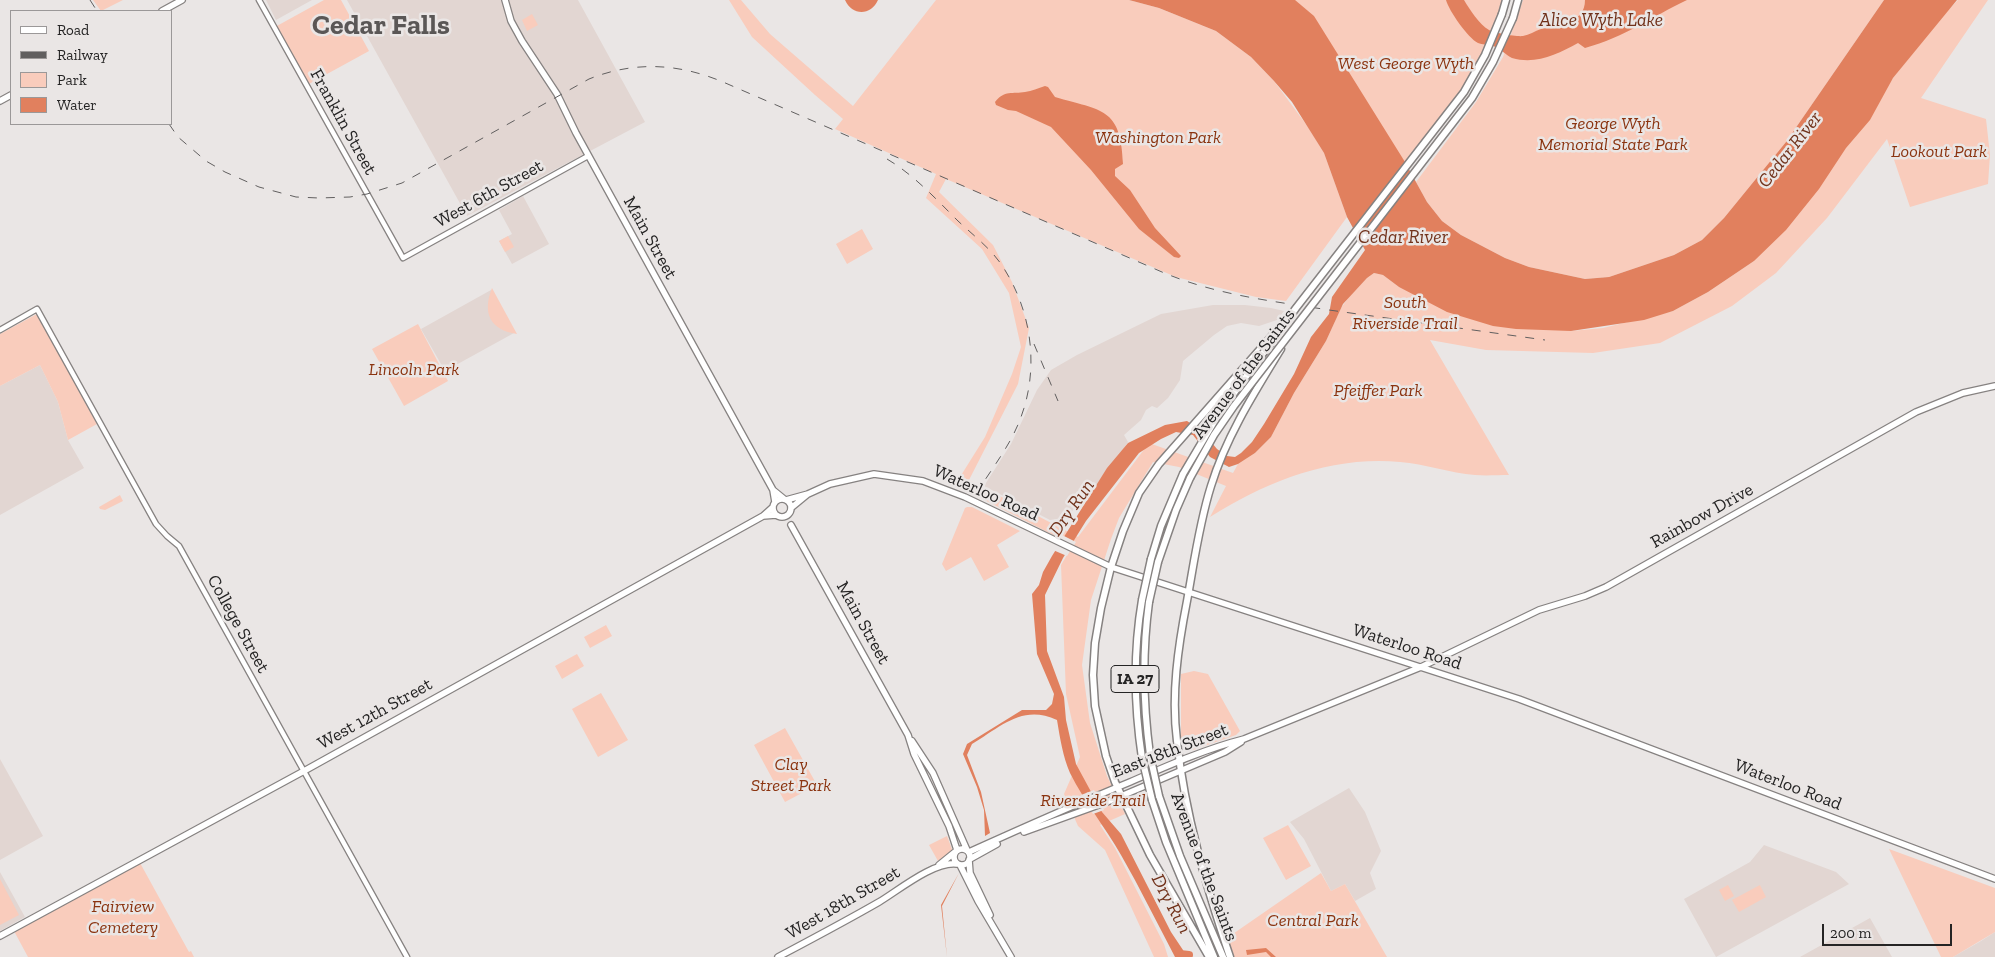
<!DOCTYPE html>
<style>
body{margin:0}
#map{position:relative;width:1995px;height:957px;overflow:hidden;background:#eae6e5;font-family:"Zilla Slab",serif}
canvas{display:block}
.legend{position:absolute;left:10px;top:10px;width:162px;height:115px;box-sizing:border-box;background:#eae6e5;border:1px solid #9b9898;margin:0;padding:6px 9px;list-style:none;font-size:15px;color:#252424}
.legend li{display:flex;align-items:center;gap:10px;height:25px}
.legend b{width:25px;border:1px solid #9b9898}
.scale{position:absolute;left:1822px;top:924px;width:130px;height:22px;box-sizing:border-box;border:2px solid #252424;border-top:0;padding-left:6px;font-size:15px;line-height:18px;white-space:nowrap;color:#252424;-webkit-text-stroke:4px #eae6e5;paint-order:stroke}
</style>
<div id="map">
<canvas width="1995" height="957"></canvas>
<ul class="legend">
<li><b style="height:6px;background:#fff"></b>Road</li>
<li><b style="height:6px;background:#615f5f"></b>Railway</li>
<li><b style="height:14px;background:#f9ccbc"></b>Park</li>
<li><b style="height:14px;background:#e1805e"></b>Water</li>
</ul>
<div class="scale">200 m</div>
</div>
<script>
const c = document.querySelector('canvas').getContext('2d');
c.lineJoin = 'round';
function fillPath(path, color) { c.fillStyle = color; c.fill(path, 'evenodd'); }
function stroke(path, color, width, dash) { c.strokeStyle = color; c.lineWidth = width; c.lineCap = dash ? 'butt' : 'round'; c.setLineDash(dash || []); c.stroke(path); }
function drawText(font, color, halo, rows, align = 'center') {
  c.font = font + ' "Zilla Slab",serif'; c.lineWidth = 5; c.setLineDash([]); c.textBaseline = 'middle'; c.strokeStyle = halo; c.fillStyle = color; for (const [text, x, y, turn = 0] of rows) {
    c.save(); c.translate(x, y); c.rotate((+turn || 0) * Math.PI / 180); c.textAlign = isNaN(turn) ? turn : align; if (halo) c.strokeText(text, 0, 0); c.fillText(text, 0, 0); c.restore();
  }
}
const built = new Path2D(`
 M266 0H312L276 20Z
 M347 0H578L645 122 467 216Z
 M523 196 549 244 512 264 499 241 512 234 499 210Z
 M491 290 514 333 445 371 421 329Z
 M1213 305H1245L1271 308 1284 311 1277 320 1259 326 1241 323 1227 326 1214 335 1183 361 1180 380 1168 398 1157 408 1152 406 1146 410 1141 420 1124 435 1128 442 1094 494 1063 518 1050 520 984 486 1011 444 1037 390 1051 370 1077 355 1161 314Z
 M40 365 58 402 68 440 84 468 0 515V386Z
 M0 759 43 836 0 860Z
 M1349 788 1365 812 1381 851 1370 873 1376 889 1355 901 1345 884 1331 891 1304 839 1290 822Z
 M1764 845 1836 872 1849 884 1716 957 1684 899 1750 862Z
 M0 872 25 917 0 931Z
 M1870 918 1892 957H1800Z
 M1995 932V957H1953L1981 941Z`);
const green = new Path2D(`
 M93 0H123L101 11Z
 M324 0H341L369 51 307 85 275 27Z
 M729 0H741L770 34 853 106 936 0H1129L1159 8 1216 31 1251 57 1274 81 1308 127 1324 153 1347 217 1286 301 1256 297 1176 277 946 179 939 192 993 245 1012 282 1029 328 1018 384 969 480 1078 537 1149 443 1233 473 1238 464 1255 453 1271 437 1294 393 1326 341 1341 308 1349 297 1367 278 1374 273 1383 275 1399 287 1571 331 1603 328 1673 311 1708 292 1754 261 1893 78 1942 16 1958 0H1988L1921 98 1986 119 1990 155 1988 184 1910 207 1887 139 1827 218 1776 273 1732 306 1660 343 1593 353 1486 350 1430 340 1509 475C1498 475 1486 476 1475 475 1450 473 1425 464 1400 462 1330 456 1268 481 1210 517L1226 486 1179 467 1153 462 1119 518 1111 539 1091 600 1082 665 1090 723 1107 776 1125 814 1100 825 1115 848 1164 944 1168 957H1154L1105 850 1078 826 1064 794 1080 757 1066 694 1061 565 1073 545 955 485 985 437 1012 374 1021 347 1009 293 982 249 926 198 936 174 835 129 843 119 815 95 752 37Z
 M1264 0H1505L1476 72 1399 177Z
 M1523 0H1884L1786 142 1724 218 1702 240 1674 255 1609 277 1585 279 1529 267 1505 258 1461 235 1442 221 1427 202 1416 182 1476 102 1503 57Z
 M532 14 538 25 527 31 522 20Z
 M862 229 873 249 847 264 836 244Z
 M508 236 514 247 505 252 499 241Z
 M492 288 517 334C490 330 482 313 492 288Z
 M37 314 97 424 68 440 58 402 40 365 0 386V334Z
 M418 324 448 381 404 406 372 349Z
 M120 495 123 501 105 510 100 509 99 507Z
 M967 507H972L1020 531 997 545 1009 567 984 581 971 557 946 571 942 564 965 508Z
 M606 625 612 636 590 648 584 637Z
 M577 654 584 666 562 679 555 666Z
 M1194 671 1208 674 1240 731 1236 735 1190 751 1181 737V674Z
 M601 693 628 740 598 757 572 709Z
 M785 728 817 785 785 802 754 745Z
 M1288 825 1311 866 1286 880 1263 838Z
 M947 836 953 852 938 861 929 845Z
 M1889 849 1995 888V932L1953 957H1941Z
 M139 861 189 952 191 951 194 957H28L14 931Z
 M1321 873 1331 891 1345 884 1387 957H1234L1227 938Z
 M0 879 19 915 0 925Z
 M1728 885 1734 896 1725 901 1719 890Z
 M1760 885 1766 897 1739 912 1732 900Z`);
const water = new Path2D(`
 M845 0H878C871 16 852 16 845 0Z
 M1129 0H1295L1314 16 1405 162 1427 202 1442 221 1461 235 1505 258 1529 267 1585 279 1609 277 1674 255 1702 240 1724 218 1786 142 1884 0H1957L1893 78 1870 120 1846 148 1819 189 1786 230 1754 261 1708 292 1673 311 1644 320 1571 331 1516 329 1493 326 1447 312 1399 287 1383 275 1374 273 1367 278 1343 304 1326 341 1294 393 1271 437 1255 453 1238 464 1229 467 1210 457 1193 435 1176 432 1161 439 1139 453 1086 521 1063 558 1045 595 1047 651 1064 697 1066 720 1076 764 1102 812 1121 834 1171 932 1183 950 1185 957H1175C1157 923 1140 888 1121 855 1105 827 1084 801 1070 773 1063 757 1060 738 1057 720 1022 704 1001 727 972 744L967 755 981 792 990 833 985 836 984 810 977 787 963 754 967 744 1022 710H1046L1052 704 1054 694 1037 654 1032 594 1039 585 1043 572 1052 556 1107 468 1128 443 1165 425 1187 421 1201 430 1217 449 1227 456 1235 457 1241 453 1252 442 1264 424 1294 374 1311 337 1329 314 1332 297 1365 250 1347 217 1324 153 1292 102 1274 81 1251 57 1216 31 1159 8Z
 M1446 0H1464C1470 10 1479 24 1489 30 1494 33 1517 37 1523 36 1529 35 1535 31 1541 29 1558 24 1585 24 1585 0H1687C1651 17 1625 37 1585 48L1578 43C1558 54 1536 65 1512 58 1506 55 1500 48 1493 46 1488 44 1482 45 1478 43 1468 38 1449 11 1446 0Z
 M1045 86 1048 87 1055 97C1102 111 1121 107 1123 164L1115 169V176L1130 190 1155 228 1181 256 1179 258 1174 257 1139 229 1091 170 1051 127 1016 111 1008 110 996 105 995 102C1004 90 1013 94 1025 92 1032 91 1038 88 1045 86Z
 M959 873 942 906 947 957 941 905Z
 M1266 948 1276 957H1271L1266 952 1247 955 1246 950Z`);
const pier = new Path2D(`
 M1062 535 1076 542 1067 556 1053 550Z
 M1094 790 1104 810 1093 814 1081 795Z`);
const river = new Path2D(`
 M1176 949 1180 954 1189 955`);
const minor = new Path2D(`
 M259 0 403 258 588 156
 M0 330 37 309 156 524 167 536 179 546 407 957`);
const major = new Path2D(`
 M505 0 511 21 522 41 557 94 576 133 773 490
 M162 11 182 0
 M0 101 11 95
 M808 494 830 484 874 474 923 481 965 497 1111 567 1519 699 1995 879
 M773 508a9 9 0 1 1 18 0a9 9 0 1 1-18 0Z
 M786 500 808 494 791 508
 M775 502 773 490 784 499
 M773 507 763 516 776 515
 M791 525 908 735 914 754 949 826 957 850
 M912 741 933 773 967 850
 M1024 832 1107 802 1225 752 1241 742
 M954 857a8 8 0 1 1 16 0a8 8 0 1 1-16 0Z
 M969 852C1022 828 1076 804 1130 782 1167 766 1205 749 1244 739L1421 667 1539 610 1585 596 1606 587 1916 412 1963 393 1995 386
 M970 859 997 844
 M969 860 970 873 990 915
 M939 865 955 852
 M960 865 978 901 1011 957
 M0 936 304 771 763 516
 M778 957C812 939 846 921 879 902 899 890 934 861 957 864`);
const highway = new Path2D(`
 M1502 14 1506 0
 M1513 18 1518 0
 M1151 559 1161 526 1183 474
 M1158 562 1176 510 1190 478
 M1149 602C1142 654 1143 703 1150 755
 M1142 758C1134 705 1133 653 1142 600
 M1159 796 1180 856 1223 957
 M1152 800 1166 842 1214 957
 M1209 957 1150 855 1115 782 1106 756 1095 706 1093 675 1095 643 1101 608 1111 567 1123 531 1139 493 1159 464 1277 330
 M1230 957C1206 886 1185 815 1177 741 1171 695 1178 647 1187 601 1194 563 1199 524 1211 486 1226 437 1254 393 1281 349`);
const rail = new Path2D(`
 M90 0 97 11
 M169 124 178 137 206 161 225 172 259 187 296 197 319 198 350 197 367 194 402 183 589 79C634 61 678 63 723 82L1162 272C1216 295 1272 301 1329 310 1401 320 1473 330 1545 340
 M887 159C914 175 936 199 958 221 973 235 990 248 1001 264 1031 308 1040 366 1021 417 1012 442 996 463 981 486
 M1034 344 1058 401`);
const highwayBridge = new Path2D(`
 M1183 474 1218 415 1296 308 1464 92 1485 55 1502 14
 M1190 478 1214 435 1234 406 1472 98 1493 62 1513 18
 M1142 600 1151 559
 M1149 602 1158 562
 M1150 755 1159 796
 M1142 758 1152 800`);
const shields = [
 [1135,679,48]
];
const shieldNames = [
 ["IA 27",1135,679]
];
const parkNames = [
 ["West George Wyth",1406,64],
 ["George Wyth",1613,124],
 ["Memorial State Park",1613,145],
 ["Washington Park",1158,138],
 ["Lookout Park",1939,152],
 ["South",1405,303],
 ["Riverside Trail",1405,324],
 ["Lincoln Park",414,370],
 ["Pfeiffer Park",1378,391],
 ["Clay",791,765],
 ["Street Park",791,786],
 ["Riverside Trail",1093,801],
 ["Fairview",123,907],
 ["Cemetery",123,928],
 ["Central Park",1313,921]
];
const streetNames = [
 ["Franklin Street",343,122,61],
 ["West 6th Street",489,194,-29],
 ["Main Street",650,238,61],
 ["Avenue of the Saints",1244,374,-53],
 ["Waterloo Road",986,493,24],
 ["Rainbow Drive",1702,516,-29],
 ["Main Street",863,623,61],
 ["College Street",238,624,61],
 ["Waterloo Road",1407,647,18],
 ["West 12th Street",375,714,-29],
 ["East 18th Street",1170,751,-21],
 ["Waterloo Road",1788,785,21],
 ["Avenue of the Saints",1204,867,69],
 ["West 18th Street",843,903,-30]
];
const waterNames = [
 ["Alice Wyth Lake",1601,21],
 ["Cedar River",1790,150,-52],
 ["Cedar River",1403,238],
 ["Dry Run",1072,508,-55],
 ["Dry Run",1171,904,62]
];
const townNames = [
 ["Cedar Falls",381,26]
];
fillPath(built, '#e2d6d2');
fillPath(green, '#f9ccbc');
fillPath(water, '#e1805e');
fillPath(pier, '#eae6e5');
stroke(river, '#e1805e', 8);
stroke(minor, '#868281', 7);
stroke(major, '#868281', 8);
stroke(highway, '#868281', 9);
stroke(minor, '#fff', 4.5);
stroke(major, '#fff', 5.5);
stroke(highway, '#fff', 6);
stroke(rail, '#615f5f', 1, [9, 9]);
stroke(highwayBridge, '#868281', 9, []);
stroke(highwayBridge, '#fff', 6);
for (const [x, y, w] of shields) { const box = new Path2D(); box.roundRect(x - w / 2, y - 13.5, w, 27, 4); c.fillStyle = '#eae6e5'; c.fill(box); stroke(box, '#252424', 1); }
drawText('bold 16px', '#252424', null, shieldNames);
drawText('italic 18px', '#8b3410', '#eae6e5', parkNames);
drawText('18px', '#252424', '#eae6e5', streetNames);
drawText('italic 19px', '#71321b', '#eae6e5', waterNames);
drawText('bold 28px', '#5a5756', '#eae6e5', townNames);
</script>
